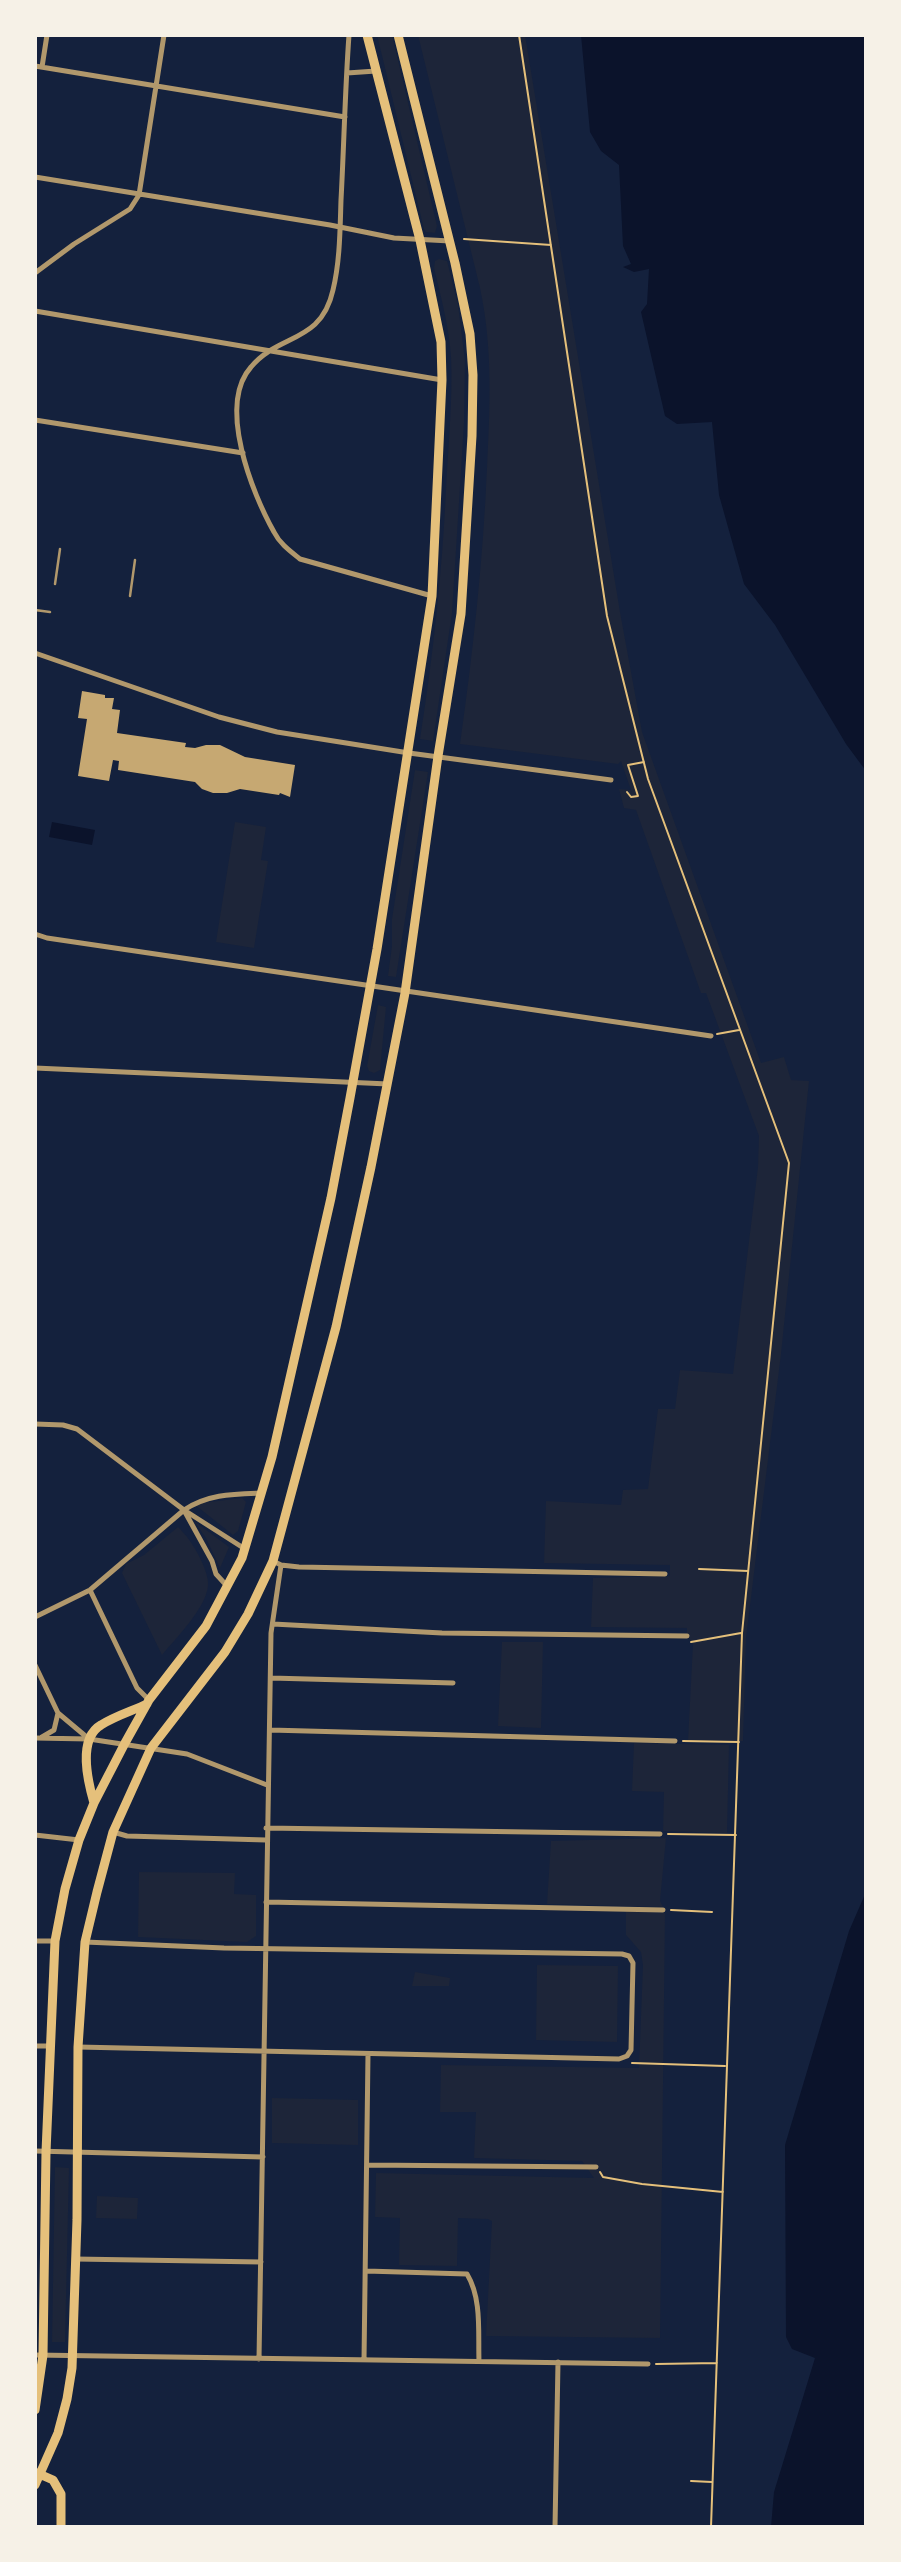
<!DOCTYPE html>
<style>
body{margin:0}
#map{position:relative;width:901px;height:2562px;overflow:hidden;background:#14213d;font-family:Raleway,sans-serif}
canvas{display:block}
.frame{position:absolute;inset:0;border:37px solid #f6f1e7;pointer-events:none}
</style>
<div id="map">
<canvas width="901" height="2562"></canvas>
<div class="frame"></div>
</div>
<script>
const c = document.querySelector('canvas').getContext('2d');
c.lineJoin = 'round';
function fillPath(path, color) { c.fillStyle = color; c.fill(path, 'evenodd'); }
function stroke(path, color, width, dash) { c.strokeStyle = color; c.lineWidth = width; c.lineCap = dash ? 'butt' : 'round'; c.setLineDash(dash || []); c.stroke(path); }
const green = new Path2D(`
 M377 35H392L437 226 435 233 426 232 424 229Z
 M418 35H525L620 612 642 732 761 1063 784 1057 791 1080 809 1081 781 1354 746 1638 743 1741H688L693 1644 687 1636V1628L591 1627 593 1578 670 1576V1565L544 1563 546 1501 621 1505 623 1490 648 1489 658 1409H675L680 1370 733 1374 758 1167 759 1136 706 993H701L636 810 624 808 619 789 631 790 621 761 618 764 460 744C473 652 483 561 487 468 490 407 493 349 480 288Z
 M439 259 447 261 458 305 465 361 464 423 452 613 433 741 420 739C433 656 442 574 446 490 448 446 453 401 451 357 449 327 441 297 434 268L435 261Z
 M415 770 428 772 396 977 388 976 392 946V919Z
 M235 822 266 827 261 860 268 861 254 948 216 942Z
 M378 1005 386 1007 380 1070 374 1073 369 1071 367 1066Z
 M242 1498 246 1502 238 1531 233 1535 194 1504Z
 M194 1521 229 1547 220 1568 206 1538Z
 M178 1527C187 1536 192 1543 198 1554 202 1562 209 1576 208 1586 206 1608 176 1638 162 1655L122 1573 126 1564 144 1555Z
 M502 1642H543L541 1728 498 1726Z
 M634 1743 729 1745 727 1833 663 1831 664 1792 632 1791Z
 M666 1838 660 1901 663 1907 547 1904 551 1841Z
 M139 1872 235 1873 234 1894 256 1895V1936L247 1942 138 1937Z
 M626 1911 665 1913 660 2338 486 2336 492 2221 488 2219 458 2218 457 2266 399 2265 400 2218 375 2217 376 2173 594 2178 582 2161 474 2158 476 2112H440L441 2065 639 2068 643 1965 641 1952 626 1935Z
 M537 1965 618 1966 617 2042 536 2040Z
 M415 1972 450 1978 449 1986H412Z
 M272 2098 358 2100V2145L272 2143Z
 M55 2167 69 2168 65 2342H52Z
 M97 2196 138 2198 137 2219 96 2218Z`);
const water = new Path2D(`
 M581 35H866V771L846 744 775 625 744 584 719 495 712 422 677 424 665 416 641 312 647 304 649 269 634 272 623 267 631 264 623 246 619 165 601 151 590 132Z
 M52 822 95 830 92 845 49 837Z
 M866 1892V2527H771L774 2492 815 2358 792 2349 786 2337 785 2145 849 1931Z`);
const building = new Path2D(`
 M82 691 105 695V698H114L112 709 120 710 117 733 186 743 185 747 195 748 206 745H220L245 757 295 765 290 797 280 793 279 795 240 789 227 793H213L202 789 195 782 118 770 119 761 113 760 109 781 78 776 87 719 78 718Z`);
const path = new Path2D(`
 M519 35 607 616 648 779 789 1163 742 1633 711 2527
 M464 239 551 245
 M627 792 631 797 638 796 628 765 644 762
 M717 1034 739 1030
 M699 1569 748 1571
 M691 1642 741 1633
 M683 1741 739 1742
 M668 1834 736 1835
 M671 1910 712 1912
 M632 2063 725 2066
 M600 2172 603 2177 642 2184 723 2192
 M656 2364 717 2363
 M691 2481 712 2482`);
const service = new Path2D(`
 M55 584 60 549
 M130 596 135 560
 M35 610 50 612`);
const minor = new Path2D(`
 M349 35C345 90 344 145 341 200 340 230 340 261 333 290 321 344 279 333 251 367 217 405 252 493 274 532 280 544 290 551 300 559L432 596
 M35 66 345 117
 M42 67 47 35
 M347 73 376 71
 M35 177 330 225 394 238 450 241
 M35 273 74 244 130 209 139 195 164 35
 M35 311 442 380
 M35 420 243 453
 M35 653 219 717 277 732 409 753 611 780
 M35 934 47 938 711 1036
 M35 1068 388 1084
 M35 1424 63 1425 77 1429 184 1510 245 1549
 M185 1512 212 1561 216 1574 227 1586
 M273 1561 281 1565 299 1567 665 1574
 M90 1590 137 1688 149 1700
 M35 1617 90 1590 184 1510C208 1494 233 1494 261 1493
 M273 1624 442 1633 687 1636
 M35 1665 58 1713 89 1739
 M271 1678 453 1683
 M270 1730 675 1741
 M42 1737 54 1730 58 1713
 M35 1738 89 1739 187 1754 267 1785
 M266 1828 660 1834
 M113 1832 127 1836 266 1840
 M35 1835 79 1840
 M266 1902 663 1910
 M35 1941H55
 M35 2046H50
 M78 2047 619 2059 627 2056 631 2050 633 1963 629 1956 622 1954 224 1948 85 1942
 M35 2151 263 2157
 M367 2165 596 2167
 M75 2259 261 2262
 M366 2271 467 2274C482 2299 478 2332 479 2361
 M35 2355 648 2364
 M259 2359 271 1633 281 1565
 M364 2360 368 2054
 M555 2527 558 2362`);
const primary = new Path2D(`
 M94 1803C88 1782 77 1739 101 1725 115 1716 132 1711 147 1704
 M35 2410 43 2355 46 2152 55 1941 65 1889 79 1840 94 1803 125 1743 149 1700 206 1626 242 1558 272 1457 331 1198 350 1098 377 949 432 596 442 380 441 342 420 240 367 35
 M37 2473 53 2480 61 2494V2527
 M35 2485 58 2433 67 2399 72 2368 77 2220 78 2047 85 1942 97 1892 113 1832 151 1748 225 1652 248 1614 273 1561 336 1327 371 1167 405 993 438 756 461 614 472 436 473 375 470 334 455 263 398 35`);
fillPath(green, '#1d2539');
fillPath(water, '#0b132b');
fillPath(building, '#c6a872');
stroke(path, '#e5c07b', 2);
stroke(service, '#b1986c', 2.5);
stroke(minor, '#b1986c', 5);
stroke(primary, '#e5c07b', 9);
</script>
